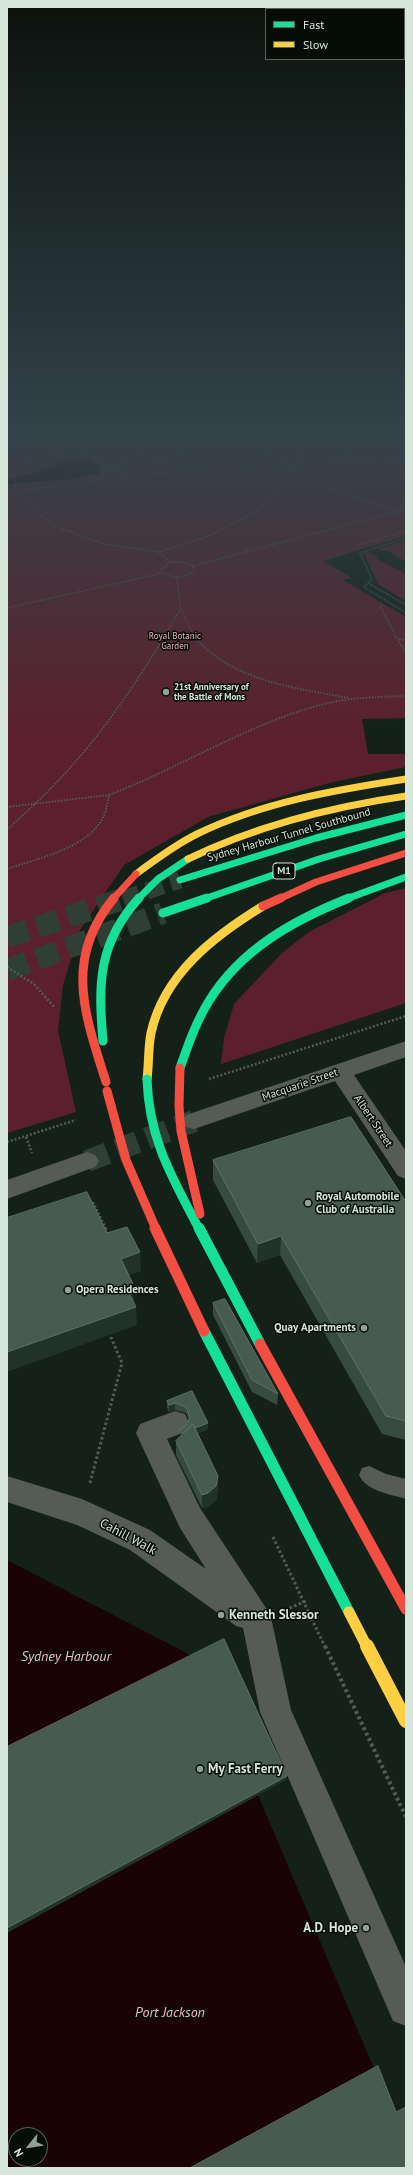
<!DOCTYPE html>
<style>
body{margin:0}
#map{position:relative;width:413px;height:2175px;overflow:hidden;background:#132118;font-family:"PT Sans",sans-serif}
canvas{display:block}
.frame{position:absolute;inset:0;border:8px solid #d7e6db;pointer-events:none}
.legend{position:absolute;left:265px;top:8px;width:140px;height:52px;box-sizing:border-box;background:#040d06;border:1px solid #58645b;margin:0;padding:5px 7px;list-style:none;font-size:12px;color:#d7e6db}
.legend li{display:flex;align-items:center;gap:8px;height:20px}
.legend b{width:20px;border:1px solid #58645b}
.north{position:absolute;left:8px;top:2127px;width:40px;height:40px;box-sizing:border-box;background:#040d06;border:1px solid #58645b;border-radius:50%;rotate:240deg;font-size:11px;font-weight:700;line-height:16px;text-align:center;color:#d7e6db}
.north::after{content:'';display:block;margin:auto;width:14px;height:18px;background:#92a197;clip-path:polygon(50% 0,100% 100%,50% 72%,0 100%)}
</style>
<div id="map">
<canvas width="413" height="2175"></canvas>
<div class="frame"></div>
<ul class="legend">
<li><b style="height:5px;background:#16e098"></b>Fast</li>
<li><b style="height:5px;background:#ffcf43"></b>Slow</li>
</ul>
<div class="north">N</div>
</div>
<script>
const c = document.querySelector('canvas').getContext('2d');
c.lineJoin = 'round';
function fillPath(path, color) { c.fillStyle = color; c.fill(path, 'evenodd'); }
function stroke(path, color, width, dash) { c.strokeStyle = color; c.lineWidth = width; c.lineCap = dash ? 'butt' : 'round'; c.setLineDash(dash || []); c.stroke(path); }
function drawText(font, color, halo, rows, align = 'center') {
  c.font = font + ' "PT Sans",sans-serif'; c.lineWidth = 3; c.setLineDash([]); c.textBaseline = 'middle'; c.strokeStyle = halo; c.fillStyle = color; for (const [text, x, y, turn = 0] of rows) {
    c.save(); c.translate(x, y); c.rotate((+turn || 0) * Math.PI / 180); c.textAlign = isNaN(turn) ? turn : align; if (halo) c.strokeText(text, 0, 0); c.fillText(text, 0, 0); c.restore();
  }
}
const green = new Path2D(`
 M7 431H406V536L323 561 352 578 343 580 406 617V718L362 719 368 754H406V767L333 782 208 817 124 865 80 930 63 985 58 1031 76 1112 7 1133Z
 M406 540V562L390 552 378 549Z
 M368 552 378 557 375 558 406 574V601L378 584 364 553Z
 M406 888V1003L221 1064 224 1038 234 1004 282 953 309 932 385 893Z`);
const water = new Path2D(`
 M85 458 100 465V473L72 479 7 484V480L32 474 45 468 56 466 67 459Z
 M7 1560 196 1658 7 1752Z
 M258 1795 375 2071 197 2168H7V1932ZM16 2135H40V2159H16Z`);
const streetTunnel = new Path2D(`
 M87 1161 194 1121`);
const highwayTunnelFar1 = new Path2D(`
 M123 899 180 880`);
const highwayTunnel = new Path2D(`
 M7 937 126 898
 M7 970 163 913`);
const pathFar3 = new Path2D(`
 M214 431 224 435
 M246 431 262 448 295 467 312 480 344 494 399 511 406 516
 M248 433 282 437 271 439 272 442H287L299 439 333 446 359 445
 M114 435 130 441 150 442
 M333 446 347 453
 M77 448 106 464 110 480
 M406 452C391 439 361 438 347 453 362 466 388 461 406 457
 M143 454 161 461
 M336 461 362 463 366 460
 M389 461 401 465
 M296 464H328L348 456
 M7 468H11L18 492 37 512 55 526 104 544 158 552 171 562
 M11 468 127 431
 M108 468C128 462 139 461 150 442L191 431
 M114 468 130 473
 M119 478 233 431
 M332 489 344 479 406 474
 M7 492C100 481 202 464 295 467
 M400 510 406 498
 M406 538 360 553 372 579 364 587 406 613
 M359 545 406 531
 M158 552 209 536 260 509 284 486 302 449 316 431
 M171 562H185L193 566 194 571C184 579 170 579 161 570Z
 M193 566 406 509
 M177 577 180 607 195 638
 M368 583 406 605
 M383 605 380 606 397 638
 M7 608 163 573
 M163 638 180 610`);
const pathFar2 = new Path2D(`
 M194 637C235 682 292 687 348 698
 M396 637 406 653
 M399 639 406 640
 M7 807 109 795
 M7 830C24 814 42 798 58 781 98 739 134 687 164 637
 M7 869C36 859 84 849 101 821 106 814 107 804 109 795 182 767 258 718 333 702 357 697 382 697 406 696`);
const pathFar1 = new Path2D(`
 M7 967 34 984 55 1008
 M209 1079 406 1016
 M26 1137 32 1153
 M7 1142 76 1120
 M93 1202 106 1229`);
const path = new Path2D(`
 M105 1228 109 1236
 M90 1483 122 1363 110 1335
 M285 1610 308 1600`);
const lane = new Path2D(`
 M369 1466 386 1474 406 1479V1499C390 1494 366 1491 359 1475L362 1468Z`);
const street = new Path2D(`
 M406 1041V1057L354 1075 406 1151V1179L398 1176 335 1081 194 1129 186 1127 183 1121 186 1115Z
 M87 1152 95 1155 99 1161 95 1167 7 1199V1180Z
 M175 1411 185 1414 189 1423 185 1432 167 1439 200 1508 268 1611 272 1622 291 1710 406 1967V2026L393 2021 260 1712 243 1628 236 1626 130 1550 77 1525 7 1502V1476L82 1499 150 1530 206 1569 180 1528 136 1433 140 1424Z`);
const fastFar1 = new Path2D(`
 M180 880 316 838 406 815
 M138 899 158 879 188 859
 M204 899 319 859 406 834
 M346 899 406 877`);
const fast = new Path2D(`
 M163 913 207 898
 M103 1041C98 984 98 943 139 898
 M180 1068C188 1045 196 1022 209 1001 241 949 294 920 349 898`);
const slowFar1 = new Path2D(`
 M188 859C258 825 330 807 406 796
 M136 874C156 859 175 845 197 834 263 802 335 790 406 779`);
const slow = new Path2D(`
 M147 1079C149 1064 148 1048 151 1033 164 974 214 936 263 906`);
const jamFar1 = new Path2D(`
 M113 899 136 874
 M279 899 316 882 406 853`);
const jam = new Path2D(`
 M263 906 281 898
 M106 1082C85 1015 63 959 114 898`);
const pathBridgeFar1 = new Path2D(`
 M273 1537 325 1647`);
const pathBridge = new Path2D(`
 M325 1646 406 1817`);
const fastBridgeFar1 = new Path2D(`
 M147 1079C149 1140 172 1177 199 1229`);
const fastBridge = new Path2D(`
 M199 1228 260 1344
 M204 1331 349 1612`);
const slowBridgeFar1 = new Path2D(`
 M349 1612 367 1647`);
const slowBridge = new Path2D(`
 M367 1646 406 1721`);
const jamBridgeFar1 = new Path2D(`
 M180 1068 179 1106 181 1131 200 1214
 M107 1091 126 1160 156 1229`);
const jamBridge = new Path2D(`
 M155 1228 204 1331
 M260 1344 406 1609`);
const wall = new Path2D(`
 M213 1160 406 1202V1440L382 1434 280 1255 257 1263 213 1180Z
 M213 1303 278 1394 277 1405 252 1392 213 1315Z
 M192 1391 208 1429 197 1434 218 1476V1490L216 1500 208 1507 202 1508 176 1455V1441L181 1436 180 1429 186 1426 189 1420 186 1413 175 1410 169 1412 167 1408V1401Z`);
const shadedWall = new Path2D(`
 M281 1236 280 1255 257 1263 258 1244Z
 M140 1252 141 1271 122 1278 121 1259Z
 M133 1284 134 1302 127 1305 126 1287Z
 M136 1307 137 1325 7 1372V1352Z
 M175 1403V1410L169 1412V1405Z
 M208 1423V1429L183 1440 182 1433Z
 M218 1476V1490L216 1500 208 1507 202 1508V1495Z
 M287 1776 286 1780 7 1933V1928Z`);
const building = new Path2D(`
 M351 1117 406 1202V1421L386 1416 281 1236 258 1244 213 1160Z
 M87 1192 107 1233 127 1227 140 1252 121 1259 133 1284 126 1287 136 1307 7 1352V1218Z
 M225 1299 278 1394 252 1380 213 1303Z
 M192 1391 208 1423 195 1428 193 1424 184 1433H182L180 1429 186 1426 190 1417 186 1407 175 1403 169 1405 167 1401Z
 M193 1424 218 1476 216 1486 208 1493 202 1495 176 1441Z
 M224 1639 287 1776 7 1928V1747Z
 M378 2066 396 2112 406 2107V2168H190Z`);
const markers = [
 [166,692,4,"#92a197"],
 [308,1203,4,"#92a197"],
 [68,1290,4,"#92a197"],
 [364,1328,4,"#92a197"],
 [221,1615,4,"#92a197"],
 [200,1769,4,"#92a197"],
 [366,1928,4,"#92a197"]
];
const farParknames = [
 ["Royal Botanic",175,636],
 ["Garden",175,646]
];
const farPoinames = [
 ["21st Anniversary of",174,687],
 ["the Battle of Mons",174,697]
];
const shields = [
 [284,871,22]
];
const shieldNames = [
 ["M1",284,871]
];
const streetNames = [
 ["Sydney Harbour Tunnel Southbound",289,835,-16],
 ["Macquarie Street",300,1085,-19],
 ["Albert Street",373,1121,56]
];
const poiNames = [
 ["Royal Automobile",316,1197],
 ["Club of Australia",316,1210],
 ["Opera Residences",76,1290],
 ["Quay Apartments",356,1328,"right"]
];
const nearStreetnames = [
 ["Cahill Walk",128,1537,28]
];
const nearPoinames = [
 ["Kenneth Slessor",229,1615],
 ["My Fast Ferry",208,1769],
 ["A.D. Hope",358,1928,"right"]
];
const nearWaternames = [
 ["Sydney Harbour",66,1657],
 ["Port Jackson",170,2013]
];
fillPath(green, '#5c202d');
fillPath(water, '#190305');
stroke(streetTunnel, '#303f35', 22, [22, 10]);
stroke(highwayTunnelFar1, '#303f35', 17, [17, 8]);
stroke(highwayTunnel, '#303f35', 22, [22, 10]);
stroke(pathFar3, '#545b55', 1.5, [1, 1]);
stroke(pathFar2, '#545b55', 2, [1.5, 1.5]);
stroke(pathFar1, '#545b55', 2.5, [2, 2]);
stroke(path, '#545b55', 3, [2.5, 2.5]);
fillPath(lane, '#555b57');
fillPath(street, '#555b57');
stroke(fastFar1, '#16e098', 7);
stroke(fast, '#16e098', 9);
stroke(slowFar1, '#ffcf43', 7);
stroke(slow, '#ffcf43', 9);
stroke(jamFar1, '#f24e42', 7);
stroke(jam, '#f24e42', 9);
stroke(pathBridgeFar1, '#545b55', 3, [2.5, 2.5]);
stroke(pathBridge, '#545b55', 4, [3, 3]);
stroke(fastBridgeFar1, '#16e098', 9);
stroke(fastBridge, '#16e098', 11);
stroke(slowBridgeFar1, '#ffcf43', 11);
stroke(slowBridge, '#ffcf43', 14);
stroke(jamBridgeFar1, '#f24e42', 9);
stroke(jamBridge, '#f24e42', 11);
fillPath(wall, '#374b40');
fillPath(shadedWall, '#213329');
fillPath(building, '#485b50');
stroke(building, '#5f7166', 1);
const sky = c.createLinearGradient(0, 0, 0, 735);
sky.addColorStop(0, '#0a120d');
sky.addColorStop(0.59, '#334348');
sky.addColorStop(1, '#33434800');
c.fillStyle = sky;
c.fillRect(0, 0, 413, 735);
for (const [x, y, r, color] of markers) { const dot = new Path2D(); dot.arc(x, y, r, 0, 2 * Math.PI); c.fillStyle = color; c.fill(dot); stroke(dot, '#040d06', 1.5); }
drawText('9px', '#f7b1ba', '#040d06', farParknames);
drawText('bold 9px', '#d7e6db', '#040d06', farPoinames, 'left');
for (const [x, y, w] of shields) { const box = new Path2D(); box.roundRect(x - w / 2, y - 8, w, 16, 3); c.fillStyle = '#040d06'; c.fill(box); stroke(box, '#d7e6db', 1); }
drawText('bold 10px', '#d7e6db', null, shieldNames);
drawText('11px', '#d7e6db', '#040d06', streetNames);
drawText('bold 11px', '#d7e6db', '#040d06', poiNames, 'left');
drawText('13px', '#d7e6db', '#040d06', nearStreetnames);
drawText('bold 13px', '#d7e6db', '#040d06', nearPoinames, 'left');
drawText('italic 14px', '#fcb5bf', '#040d06', nearWaternames);
</script>
